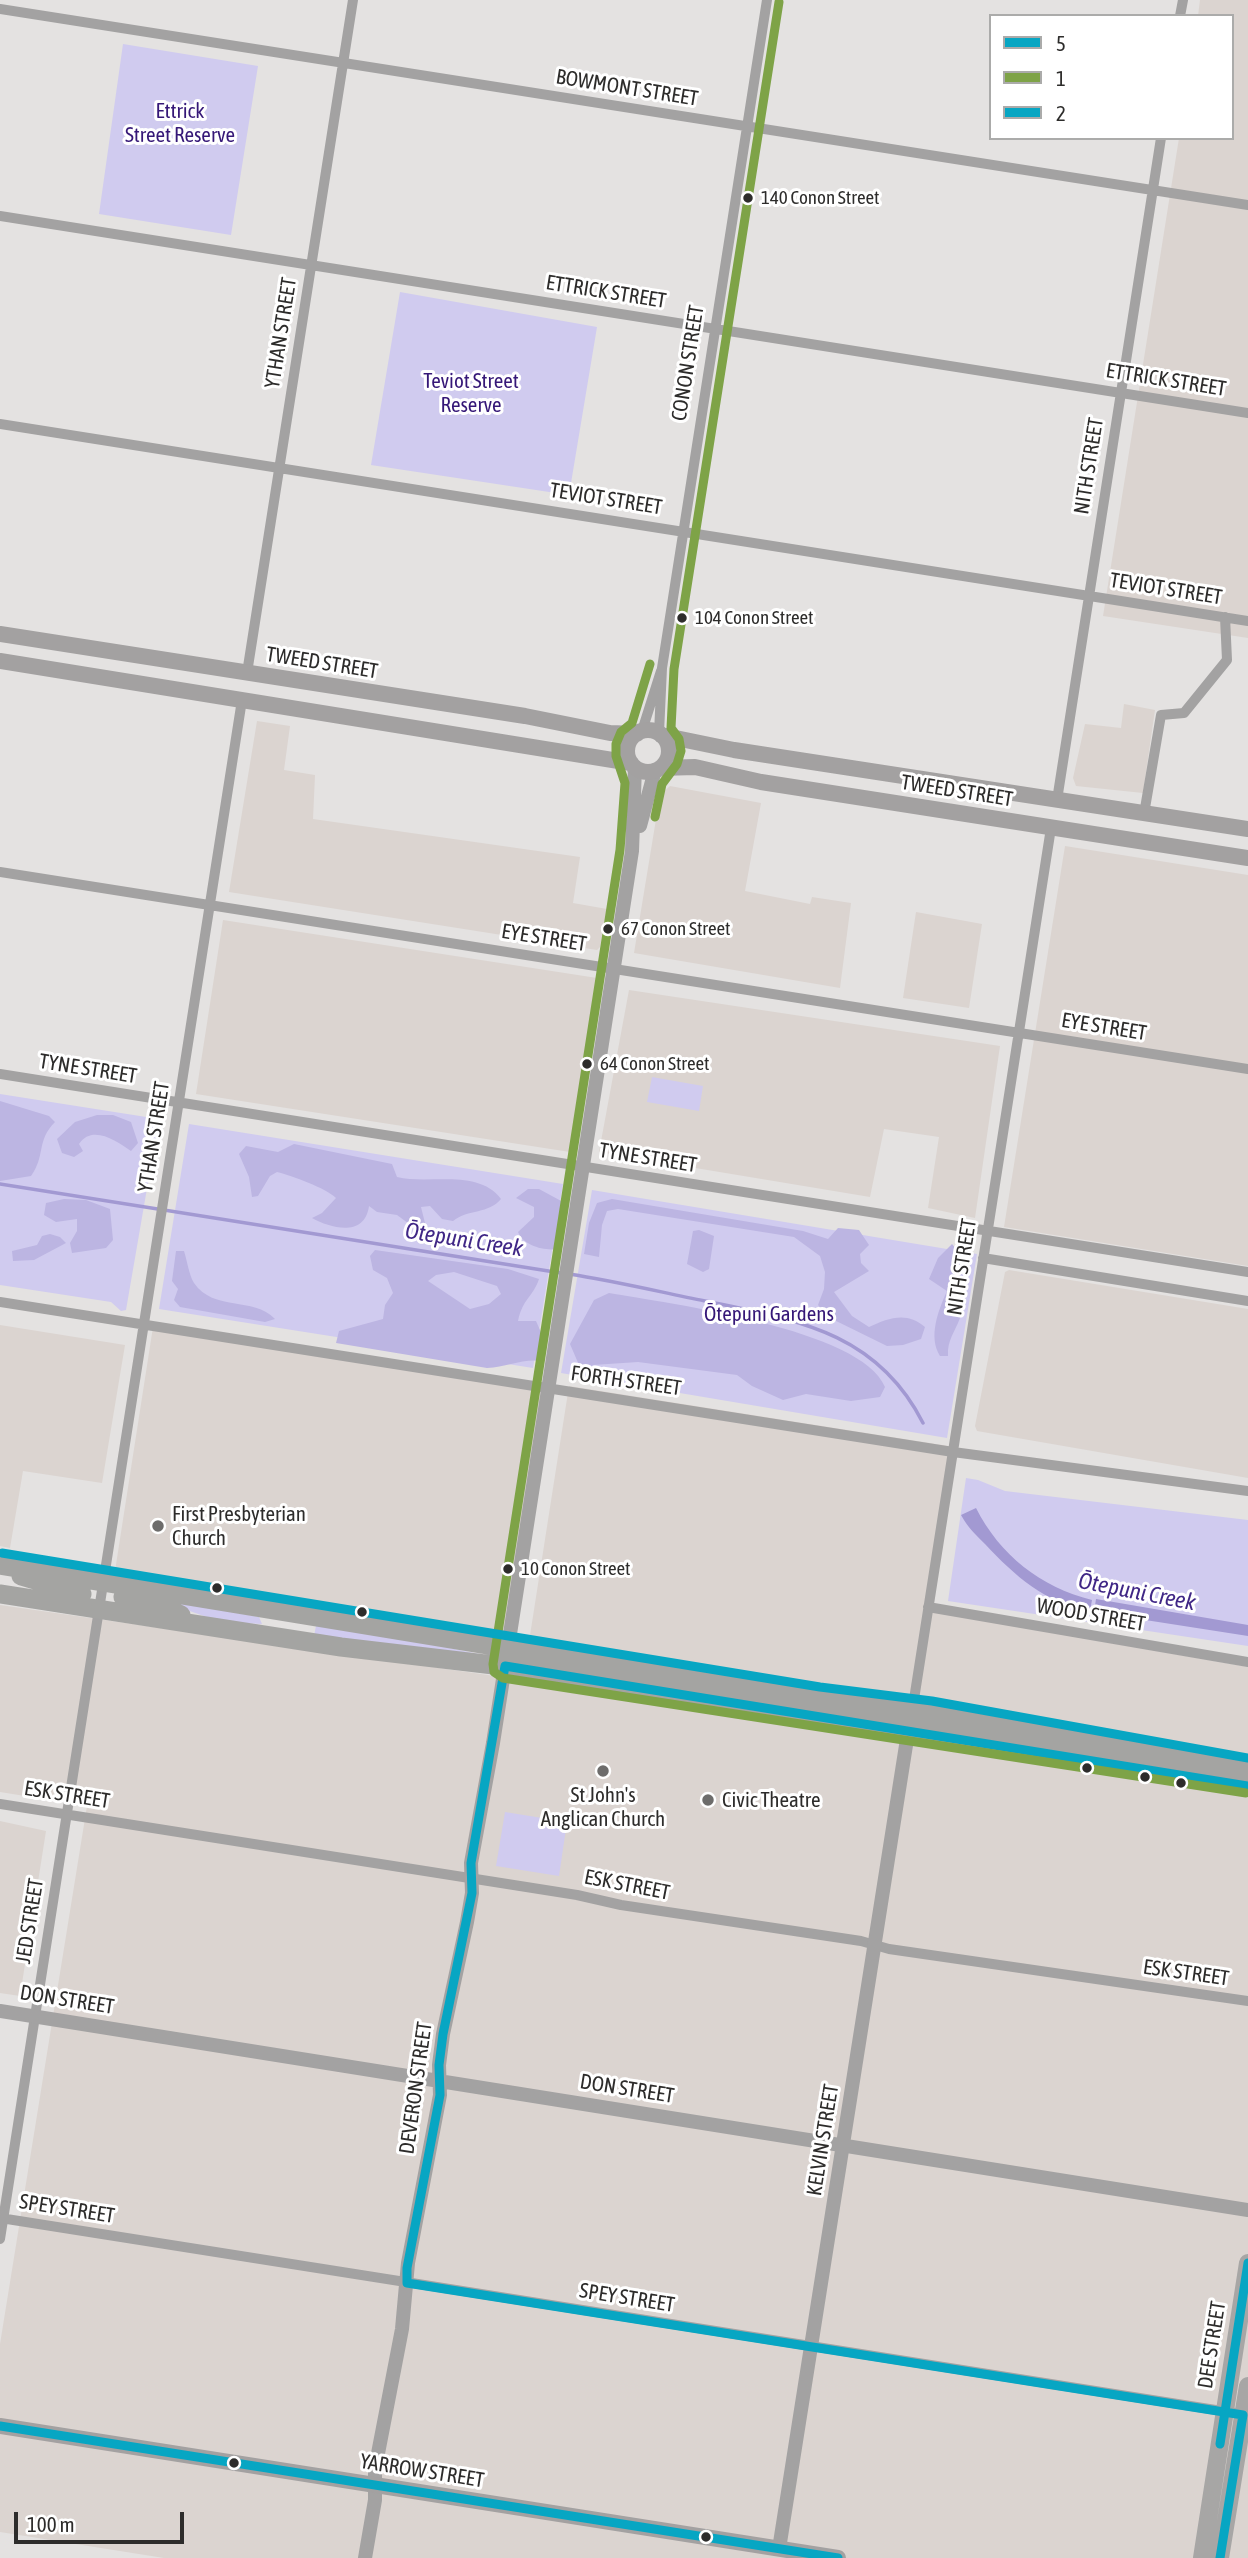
<!DOCTYPE html>
<meta charset="utf-8">
<style>
body{margin:0}
#map{position:relative;width:1248px;height:2558px;overflow:hidden;background:#e4e2e1;font-family:"Asap Condensed",sans-serif}
canvas{display:block}
.legend{position:absolute;left:989px;top:14px;width:245px;height:126px;box-sizing:border-box;background:#fff;border:2px solid #ababaa;margin:0;padding:9px 12px;list-style:none;font-size:21px;color:#2d2c2b}
.legend li{display:flex;align-items:center;gap:14px;height:35px}
.legend b{width:35px;border:2px solid #ababaa}
.scale{position:absolute;left:14px;top:2512px;width:170px;height:32px;box-sizing:border-box;border:4px solid #2d2c2b;border-top:0;padding-left:9px;font-size:21px;line-height:24px;white-space:nowrap;color:#2d2c2b;-webkit-text-stroke:5px #fff;paint-order:stroke}
</style>
<div id="map">
<canvas width="1248" height="2558"></canvas>
<ul class="legend">
<li><b style="height:9px;background:#07a6c3"></b>5</li>
<li><b style="height:9px;background:#7ea347"></b>1</li>
<li><b style="height:9px;background:#07a6c3"></b>2</li>
</ul>
<div class="scale">100 m</div>
</div>
<script>
const c = document.querySelector('canvas').getContext('2d');
c.lineJoin = 'round';
function fillPath(path, color) { c.fillStyle = color; c.fill(path, 'evenodd'); }
function stroke(path, color, width, dash) { c.strokeStyle = color; c.lineWidth = width; c.lineCap = dash ? 'butt' : 'round'; c.setLineDash(dash || []); c.stroke(path); }
function drawText(font, color, halo, rows, align = 'center') {
  c.font = font + ' "Asap Condensed",sans-serif'; c.lineWidth = 6; c.setLineDash([]); c.textBaseline = 'middle'; c.strokeStyle = halo; c.fillStyle = color; for (const [text, x, y, turn = 0] of rows) {
    c.save(); c.translate(x, y); c.rotate((+turn || 0) * Math.PI / 180); c.textAlign = isNaN(turn) ? turn : align; if (halo) c.strokeText(text, 0, 0); c.fillText(text, 0, 0); c.restore();
  }
}
const built = new Path2D(`
 M1200 0H1248V638L1103 616 1179 138H1232V16H1198Z
 M1124 704 1155 710 1143 793 1076 786 1073 778 1085 724 1121 728Z
 M257 721 290 726 284 770 315 775 313 819 580 857 573 903 607 909 600 947 597 950 229 892Z
 M670 786 761 803 745 891 810 904 812 897 851 903 840 988 634 953 660 795Z
 M1065 846 1248 875V1266L1004 1227Z
 M916 912 982 924 969 1008 903 998Z
 M223 920 597 978 570 1152 196 1094Z
 M629 990 1000 1046 975 1218 928 1208 939 1137 884 1129 870 1197 599 1152Z
 M1009 1270 1248 1309V1478L977 1431 975 1426 1005 1272Z
 M0 1325 125 1345 102 1483 23 1471 10 1548 0 1546Z
 M153 1327 543 1389 505 1633 115 1571Z
 M569 1386 955 1447 930 1611 1248 1667V2558H164L0 2532V2344L87 1806 0 1792V1605L523 1680Z
 M0 1821 46 1831 20 1996 0 1993Z`);
const green = new Path2D(`
 M123 44 258 66 231 235 99 214Z
 M400 292 597 327 569 495 371 465Z
 M652 1077 703 1086 699 1111 647 1102Z
 M0 1094 159 1119 126 1310 121 1311 111 1302 0 1285Z
 M189 1124 563 1184 533 1368 159 1309Z
 M592 1190 977 1254 947 1438 561 1373Z
 M966 1478 978 1480 1005 1491 1248 1520V1646L948 1601Z
 M147 1596 259 1617 262 1624 221 1622Z
 M317 1621 484 1655 314 1636Z
 M505 1812 567 1822 559 1876 496 1866Z`);
const forest = new Path2D(`
 M0 1101 49 1116 55 1122C36 1141 46 1155 31 1176L0 1181Z
 M97 1115H113L131 1122 138 1143 131 1151C117 1141 92 1124 79 1144L83 1151 74 1157 62 1153 57 1139 75 1122Z
 M294 1144 392 1164 397 1177C428 1185 478 1168 501 1199 489 1214 468 1209 453 1221L442 1219 430 1206 421 1207 426 1227 416 1229 397 1215 377 1212 369 1206C365 1237 332 1229 312 1218L322 1213 336 1198C326 1188 292 1176 277 1172L270 1176 258 1196 252 1197 249 1177 239 1154 246 1146 278 1152Z
 M528 1189H539L563 1202 557 1249C543 1251 523 1245 518 1232L534 1217V1207L516 1198Z
 M64 1199 86 1200 110 1209 113 1240 106 1248 72 1253 70 1243 77 1231V1219L56 1222 44 1215 46 1203Z
 M612 1199 803 1231 828 1239 838 1228 859 1230 869 1245 860 1254 861 1263 869 1271 834 1292 852 1316 869 1327C888 1318 907 1311 925 1327L921 1339 903 1345 887 1346 828 1317 818 1305 824 1289 825 1272 820 1256 794 1237 618 1209 607 1211 602 1225 599 1257 584 1254 589 1223 597 1203Z
 M699 1230 714 1236 709 1269 703 1272 687 1264 693 1231Z
 M50 1234 60 1237 66 1243 34 1260 13 1261 12 1251 37 1245 42 1236Z
 M952 1244 967 1261C966 1279 966 1301 960 1318 955 1332 947 1340 948 1356H940C928 1337 938 1311 947 1291L929 1279 938 1258Z
 M375 1250 508 1269 539 1279C533 1297 523 1298 518 1321H536L544 1339 542 1361C523 1358 507 1367 487 1368L336 1343 339 1331 383 1319 385 1305 393 1293 387 1278 373 1270 370 1256ZM454 1272 497 1286 501 1294 489 1304 470 1309 428 1281 436 1275Z
 M176 1251H184C187 1260 189 1275 194 1283 214 1312 253 1296 275 1319L265 1322 180 1307 174 1300 178 1289 172 1281Z
 M609 1293C667 1303 862 1329 885 1387L880 1397 851 1401 806 1394 783 1400 752 1386 737 1375 638 1362 593 1365 582 1372 570 1344 594 1300Z`);
const water = new Path2D(`
 M976 1508C1000 1555 1040 1587 1092 1600L1090 1611C1045 1603 1015 1576 985 1544 976 1535 968 1528 961 1515Z
 M1096 1599 1248 1625V1636L1094 1612Z`);
const stream = new Path2D(`
 M0 1184 561 1273
 M569 1274C615 1281 660 1292 705 1301 797 1320 877 1332 923 1423`);
const minor = new Path2D(`
 M0 9 1248 205
 M1180 16 1183 0
 M0 216 1248 413
 M0 424 1248 621
 M247 673 353 0
 M642 731 661 671
 M659 733 662 668 767 0
 M1057 800 1161 138
 M1144 814 1161 715 1184 713 1227 660 1225 617
 M0 872 1248 1069
 M0 1074 1248 1272
 M983 1258 1248 1301
 M0 1302 953 1452 1248 1491
 M928 1607 1248 1662
 M912 1712 1051 828
 M0 1804 577 1895 621 1905 861 1941 889 1949 1248 2001
 M0 2218 1248 2415
 M0 2239 242 700`);
const tertiary = new Path2D(`
 M640 826 655 770
 M0 2011 1248 2210
 M779 2549 910 1720
 M365 2558 375 2500V2469L402 2329 408 2263 440 2095 439 2065 443 2034 467 1922 472 1893 471 1863 493 1743 632 851 635 767`);
const secondary = new Path2D(`
 M0 634 525 716 610 733 637 734
 M0 661 631 763
 M627 751a21 21 0 1 1 42 0a21 21 0 1 1-42 0Z
 M661 735 734 750 1248 829
 M660 768 695 767 761 782 1248 858
 M0 2426 838 2558`);
const primary = new Path2D(`
 M1202 2558 1248 2263
 M1220 2558 1248 2386`);
const trunk = new Path2D(`
 M0 1565 818 1699 930 1713 1248 1770
 M21 1576 82 1594
 M0 1594 341 1647 519 1668 1245 1781
 M123 1597 156 1604 181 1615`);
const bus1 = new Path2D(`
 M0 2426 838 2558
 M1220 2444 1248 2263
 M1220 2558 1243 2415 407 2283V2268L440 2095 439 2065 443 2034 472 1893 471 1863 505 1666 1248 1786`);
const bus2 = new Path2D(`
 M650 664 632 723 621 732 616 744V756L625 783 620 850 493 1664 494 1672 503 1678 1246 1793
 M655 817 662 784 677 764 681 751 679 739 671 728 674 669 779 2`);
const bus3 = new Path2D(`
 M2 1553 820 1687 932 1701 1248 1758`);
const markers = [
 [748,198,6,"#2d2c2b"],
 [682,618,6,"#2d2c2b"],
 [608,929,6,"#2d2c2b"],
 [587,1064,6,"#2d2c2b"],
 [158,1526,7,"#6d6c6b"],
 [508,1569,6,"#2d2c2b"],
 [217,1588,6,"#2d2c2b"],
 [362,1612,6,"#2d2c2b"],
 [1087,1768,6,"#2d2c2b"],
 [603,1771,7,"#6d6c6b"],
 [1145,1777,6,"#2d2c2b"],
 [1181,1783,6,"#2d2c2b"],
 [708,1800,7,"#6d6c6b"],
 [234,2463,6,"#2d2c2b"],
 [706,2537,6,"#2d2c2b"]
];
const busNames = [
 ["140 Conon Street",761,198],
 ["104 Conon Street",695,618],
 ["67 Conon Street",621,929],
 ["64 Conon Street",600,1064],
 ["10 Conon Street",521,1569]
];
const streetNames = [
 ["BOWMONT STREET",627,88,9],
 ["ETTRICK STREET",606,292,9],
 ["YTHAN STREET",281,333,-81],
 ["CONON STREET",688,363,-81],
 ["ETTRICK STREET",1166,380,9],
 ["NITH STREET",1089,466,-81],
 ["TEVIOT STREET",606,499,9],
 ["TEVIOT STREET",1166,589,9],
 ["TWEED STREET",322,663,9],
 ["TWEED STREET",957,791,9],
 ["EYE STREET",544,938,9],
 ["EYE STREET",1104,1027,9],
 ["TYNE STREET",88,1069,9],
 ["YTHAN STREET",154,1137,-81],
 ["TYNE STREET",648,1158,9],
 ["NITH STREET",962,1267,-81],
 ["FORTH STREET",626,1381,8],
 ["WOOD STREET",1091,1615,10],
 ["ESK STREET",67,1795,9],
 ["ESK STREET",627,1885,11],
 ["JED STREET",30,1921,-81],
 ["ESK STREET",1186,1973,8],
 ["DON STREET",67,2000,9],
 ["DEVERON STREET",416,2088,-82],
 ["DON STREET",627,2089,9],
 ["KELVIN STREET",823,2140,-81],
 ["SPEY STREET",67,2209,9],
 ["SPEY STREET",627,2298,9],
 ["DEE STREET",1212,2345,-81],
 ["YARROW STREET",422,2471,9]
];
const parkNames = [
 ["Ettrick",180,111],
 ["Street Reserve",180,135],
 ["Teviot Street",471,381],
 ["Reserve",471,405],
 ["Ōtepuni Gardens",769,1314]
];
const poiNames = [
 ["First Presbyterian",172,1514],
 ["Church",172,1538],
 ["St John's",603,1795,"center"],
 ["Anglican Church",603,1819,"center"],
 ["Civic Theatre",722,1800]
];
const waterNames = [
 ["Ōtepuni Creek",464,1240,9],
 ["Ōtepuni Creek",1137,1592,11]
];
fillPath(built, '#dbd4d0');
fillPath(green, '#d0cbef');
fillPath(forest, '#bcb5e2');
fillPath(water, '#a299d2');
stroke(stream, '#a299d2', 3.5);
stroke(minor, '#a3a2a2', 10);
stroke(tertiary, '#a3a2a2', 14);
stroke(secondary, '#a3a1a1', 16);
stroke(primary, '#a7a6a5', 18);
stroke(trunk, '#a4a4a2', 19);
stroke(bus1, '#07a6c3', 9);
stroke(bus2, '#7ea347', 9);
stroke(bus3, '#07a6c3', 9);
for (const [x, y, r, color] of markers) { const dot = new Path2D(); dot.arc(x, y, r, 0, 2 * Math.PI); c.fillStyle = color; c.fill(dot); stroke(dot, '#fff', 2.5); }
drawText('19px', '#2d2c2b', '#fff', busNames, 'left');
drawText('21px', '#2d2c2b', '#fff', streetNames);
drawText('21px', '#351777', '#fff', parkNames);
drawText('21px', '#2d2c2b', '#fff', poiNames, 'left');
drawText('italic 23px', '#402786', '#fff', waterNames);
</script>
